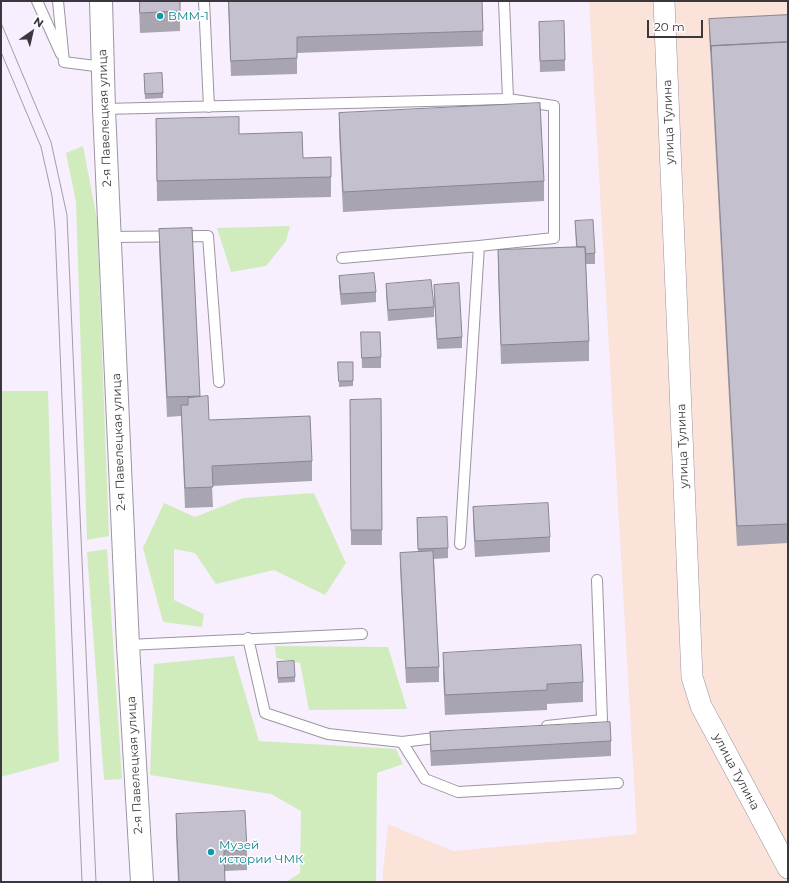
<!DOCTYPE html>
<meta charset="utf-8">
<style>
body{margin:0}
#map{position:relative;width:789px;height:883px;overflow:hidden;background:#f7effd;font-family:Montserrat,sans-serif}
canvas{display:block}
.frame{position:absolute;inset:0;border:2px solid #3b383d;pointer-events:none}
.north{position:absolute;left:12px;top:12px;width:40px;height:40px;-webkit-text-stroke:3px #fff;paint-order:stroke;rotate:34deg;font-size:11px;font-weight:700;line-height:16px;text-align:center;color:#3b383d}
.north::after{content:'';display:block;margin:auto;width:14px;height:18px;background:#3b383d;clip-path:polygon(50% 0,100% 100%,50% 72%,0 100%)}
.scale{position:absolute;left:647px;top:20px;width:56px;height:18px;box-sizing:border-box;border:2px solid #3b383d;border-top:0;padding-left:5px;font-size:12px;line-height:14px;white-space:nowrap;color:#3b383d;-webkit-text-stroke:3px #fff;paint-order:stroke}
</style>
<div id="map">
<canvas width="789" height="883"></canvas>
<div class="frame"></div>
<div class="north">N</div>
<div class="scale">20 m</div>
</div>
<script>
const c = document.querySelector('canvas').getContext('2d');
c.lineJoin = 'round';
function fillPath(path, color) { c.fillStyle = color; c.fill(path, 'evenodd'); }
function stroke(path, color, width, dash) { c.strokeStyle = color; c.lineWidth = width; c.lineCap = dash ? 'butt' : 'round'; c.setLineDash(dash || []); c.stroke(path); }
function drawText(font, color, halo, rows, align = 'center') {
  c.font = font + ' Montserrat,sans-serif'; c.lineWidth = 3; c.setLineDash([]); c.textBaseline = 'middle'; c.strokeStyle = halo; c.fillStyle = color; for (const [text, x, y, turn = 0] of rows) {
    c.save(); c.translate(x, y); c.rotate((+turn || 0) * Math.PI / 180); c.textAlign = isNaN(turn) ? turn : align; if (halo) c.strokeText(text, 0, 0); c.fillText(text, 0, 0); c.restore();
  }
}
const industrial = new Path2D(`
 M589 1H788V882H382L388 824 453 851 637 834Z`);
const green = new Path2D(`
 M83 146 97 219 109 536 87 540 76 202 66 153Z
 M290 226 286 241 266 266 231 272 217 228Z
 M1 391H48L59 761 1 777Z
 M314 493 346 563 325 595 274 570 216 584 195 553 174 549V600L204 614 202 627 163 622 143 548 164 503 195 517 243 498Z
 M107 549 122 779 104 780 87 552Z
 M275 646 388 647 407 709 309 710 300 663 276 658Z
 M234 656 259 741 396 749 403 764 377 773 376 882H286L300 873 301 811 271 794 150 775 154 664Z`);
const service = new Path2D(`
 M37 1 61 54
 M58 1 64 62 103 67
 M204 1 209 107
 M104 109 508 99 504 1
 M110 237 208 236 219 382
 M342 258 479 246
 M460 544 479 246 554 238V106L508 99
 M248 638 265 713 328 734 402 742 425 779 458 792 618 783
 M128 645 362 634
 M547 726 602 720 597 580
 M402 742 443 737`);
const minor = new Path2D(`
 M664 1 692 677 701 706 788 868`);
const secondary = new Path2D(`
 M101 1 104 109 128 645 142 882`);
const tram = new Path2D(`
 M1 23 51 142 67 215 96 882
 M1 52 41 147 52 196 55 229 82 882`);
const wall = new Path2D(`
 M139 1H180V31L140 33Z
 M228 1H482L483 46 297 53V74L231 76Z
 M788 15V543L737 546 711 66 709 34V19Z
 M539 22 565 60V71L540 72Z
 M144 74 163 93V98L145 99Z
 M339 113 544 181V201L343 212 339 133Z
 M156 119 239 134 303 158 331 177V197L157 201Z
 M575 221 595 253V264H586L589 341V361L501 364 498 270V250L576 247Z
 M192 228 200 397 209 420 312 461V481L212 486 213 507 185 508 181 416 167 417 159 249V229Z
 M339 276 376 292V302L341 305 339 286Z
 M386 284 434 307V317L388 321 386 294Z
 M434 285 462 337V348L437 349 434 295Z
 M361 332 381 357V368H362Z
 M338 362H353V386L339 387Z
 M381 399 382 545H351L350 400Z
 M473 507 550 537V552L475 557 473 522Z
 M417 518 448 548V558L434 559 439 667V682L406 683 400 568V553L418 552Z
 M443 653 583 682V702L547 704V710L445 715 443 673Z
 M277 662 295 677V682L278 683Z
 M430 732 611 741V756L431 766 430 747Z
 M176 814 247 850V870L225 871V882H178L176 833Z`);
const building = new Path2D(`
 M140 1H180V11L140 13Z
 M229 1H482L483 31 297 37V58L231 61Z
 M788 15V42L711 46V51L709 19Z
 M564 21 565 60 540 61 539 22Z
 M788 42V524L737 526 711 46Z
 M162 73 163 93 145 94 144 74Z
 M540 103 544 181 343 192 339 113Z
 M239 117V134L302 132 303 158 331 157V177L157 181 156 119Z
 M593 220 595 253 586 254 585 247H577L575 221Z
 M192 228 200 396 167 397 159 229Z
 M585 247 589 341 501 345 498 250Z
 M374 273 376 292 341 294 339 276Z
 M431 280 434 307 388 310 386 284Z
 M459 283 462 337 437 339 434 285Z
 M361 332H380L381 357 362 358Z
 M338 362H353V381H339Z
 M208 396 209 420 310 416 312 461 212 466 213 487 185 488 181 405H188V398Z
 M381 399 382 530H351L350 400Z
 M548 503 550 537 475 541 473 507Z
 M447 517 448 548 418 549 417 518Z
 M433 551 439 667 406 668 400 553Z
 M581 645 583 682 547 684V690L445 695 443 653Z
 M294 661 295 677 278 678 277 662Z
 M610 722 611 741 431 751 430 732Z
 M245 811 247 850 224 851 225 882H179L176 814Z`);
const markers = [
 [160,16,4,"#0f9aa8"],
 [211,852,4,"#0f9aa8"]
];
const cultureNames = [
 ["ВММ-1",168,16],
 ["Музей",219,845],
 ["истории ЧМК",219,859]
];
const streetNames = [
 ["2-я Павелецкая улица",105,118,-92],
 ["улица Тулина",669,122,-92],
 ["2-я Павелецкая улица",119,442,-92],
 ["улица Тулина",683,446,-92],
 ["2-я Павелецкая улица",135,765,-93],
 ["улица Тулина",736,772,62]
];
fillPath(industrial, '#fbe3d9');
fillPath(green, '#d0ecbd');
stroke(service, '#9c95a1', 12);
stroke(minor, '#9c95a1', 22);
stroke(secondary, '#9c95a1', 24);
stroke(service, '#fff', 10);
stroke(minor, '#fff', 21);
stroke(secondary, '#fff', 22);
stroke(tram, '#a29ca6', 1);
fillPath(wall, '#a9a5b0');
fillPath(building, '#c5c0cd');
stroke(building, '#8a8690', 1);
for (const [x, y, r, color] of markers) { const dot = new Path2D(); dot.arc(x, y, r, 0, 2 * Math.PI); c.fillStyle = color; c.fill(dot); stroke(dot, '#fff', 1.5); }
drawText('12px', '#0d838f', '#fff', cultureNames, 'left');
drawText('12px', '#3b383d', '#fff', streetNames);
</script>
